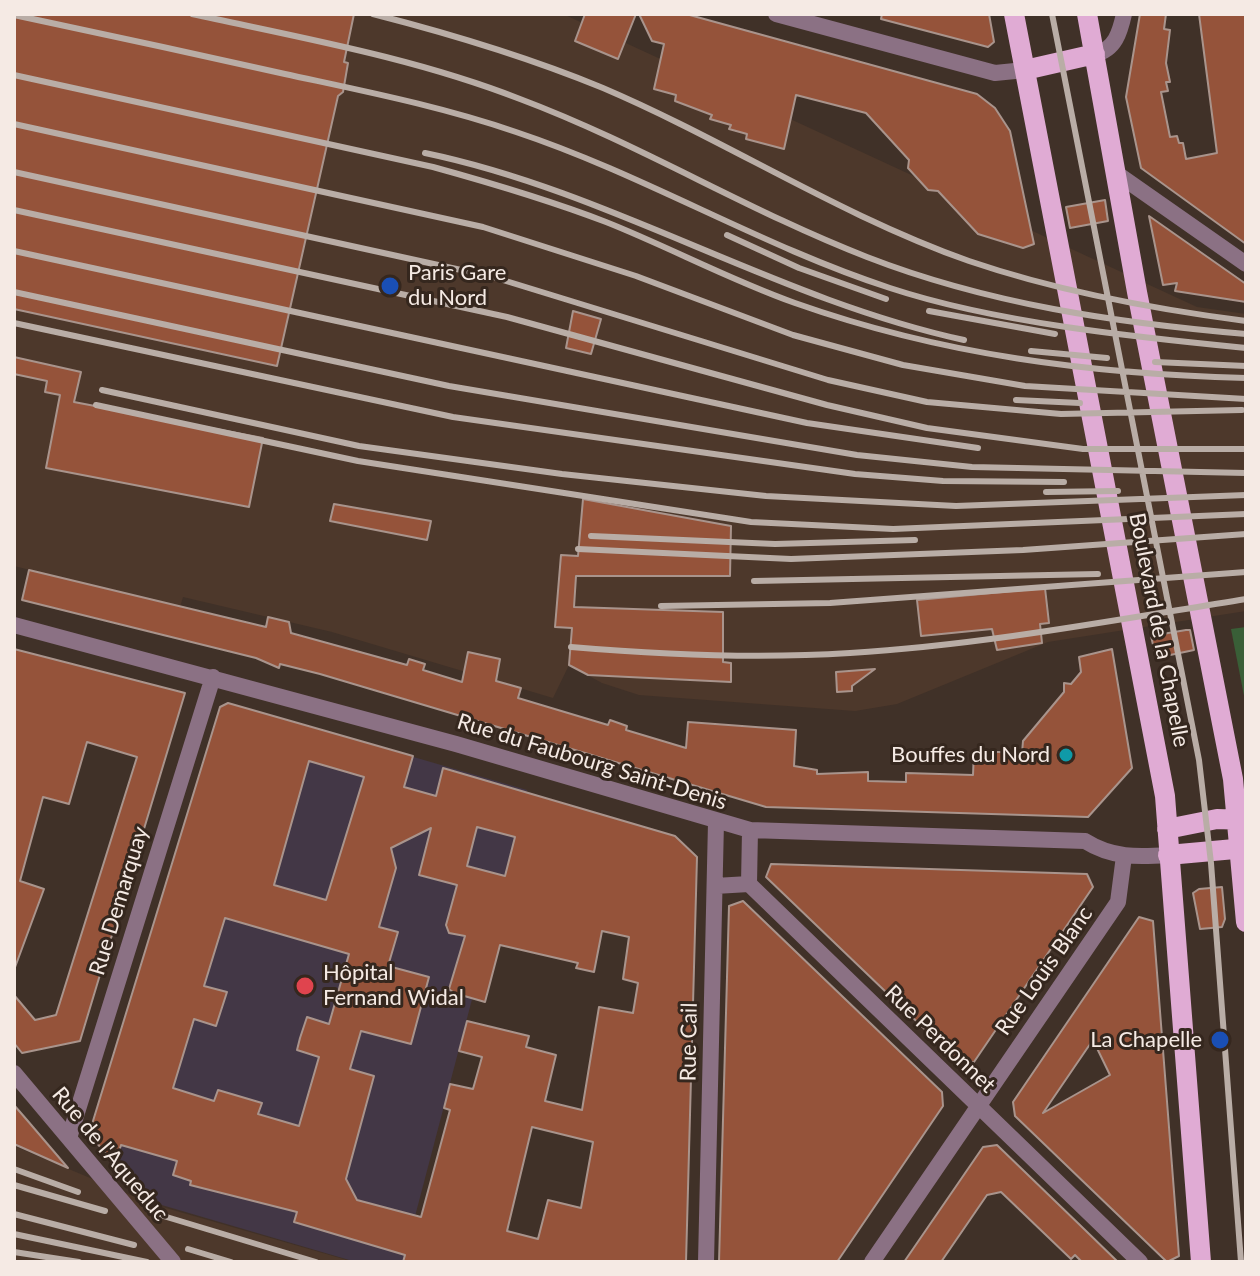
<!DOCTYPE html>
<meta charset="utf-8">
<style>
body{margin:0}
#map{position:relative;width:1260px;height:1276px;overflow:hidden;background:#403128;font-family:Lato,sans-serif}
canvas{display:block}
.frame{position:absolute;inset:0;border:16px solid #f5eae4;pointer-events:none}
</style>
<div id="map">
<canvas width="1260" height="1276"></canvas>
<div class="frame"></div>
</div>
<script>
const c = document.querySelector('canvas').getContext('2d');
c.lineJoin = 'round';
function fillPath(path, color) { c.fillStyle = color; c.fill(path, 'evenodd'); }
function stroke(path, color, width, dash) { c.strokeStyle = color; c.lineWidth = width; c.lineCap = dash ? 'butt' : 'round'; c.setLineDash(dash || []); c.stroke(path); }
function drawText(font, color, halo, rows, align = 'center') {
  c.font = font + ' Lato,sans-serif'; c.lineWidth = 6; c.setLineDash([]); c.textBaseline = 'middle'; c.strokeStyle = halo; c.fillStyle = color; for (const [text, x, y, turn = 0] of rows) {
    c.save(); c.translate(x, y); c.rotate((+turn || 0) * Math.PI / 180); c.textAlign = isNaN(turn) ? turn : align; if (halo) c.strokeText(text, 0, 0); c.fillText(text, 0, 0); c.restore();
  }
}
const built = new Path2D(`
 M14 14H563L1197 307 1246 314V611L1048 642 897 704 855 711 639 695 602 683 569 665 553 698 332 632 183 597 180 607 14 566Z
 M14 1146 152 1204 354 1262H14Z`);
const medical = new Path2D(`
 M228 703 527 790 403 1262H356L148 1201 89 1134 220 707Z`);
const green = new Path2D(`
 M1246 627V706L1231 629Z`);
const building = new Path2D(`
 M14 14H354L344 62 348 63 343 92 338 96 277 366 14 309Z
 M585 14H636L618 59 575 41Z
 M639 14H686L977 94 995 108 1010 131 1034 244 1023 248 978 234 938 191 928 190 908 168 909 160 866 113 796 95 784 149 746 139 747 134 729 129 731 125 710 119 712 115 675 101 676 95 654 89 664 44 652 41Z
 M882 14H989L994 42 988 47 881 19Z
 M1140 14H1166L1164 29 1170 30 1166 63 1170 82H1166L1168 91 1161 92 1170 137 1177 136 1179 143H1183L1186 159 1217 153 1199 14H1246V244L1141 168 1126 97Z
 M1105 200 1108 221 1070 228 1066 207Z
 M1149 216 1246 284V302L1175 291 1177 283 1163 285Z
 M573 311 601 319 591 354 566 348Z
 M14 357 81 372 74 402 263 438 249 507 46 468 60 395 45 392 47 381 14 374Z
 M583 499 731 526 730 576H576L574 607 723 612V662L731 663V682L588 675 569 665 572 628 555 627 561 555 578 556Z
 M334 504 431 521 427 540 330 521Z
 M29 570 266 627 268 617 289 622 291 633 407 665 409 659 425 664 423 670 462 682 468 652 500 659 496 681 521 688 518 698 608 725 610 720 627 726 626 730 686 748 688 722 796 730 794 766 817 770V774L868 772V781L906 782V773L973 775 974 751 1022 753 1023 741 1064 692V683L1071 684 1081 672 1079 657 1112 649 1132 768 1088 817 766 807 320 674 280 664 279 668 256 658 22 600Z
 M1045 588 1049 623 1040 624 1042 643 997 650 992 629 921 636 917 600Z
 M1186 630H1190L1194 650 1156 658 1151 636Z
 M14 649 185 693 80 1041 22 1053 14 1043V995L35 1020 56 1015 137 757 87 742 69 804 43 797 20 881 44 889 14 970Z
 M875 669 852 686V691L837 692 836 672Z
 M228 703 413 756 404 787 436 796 443 768 675 836 697 857 686 1262H403L405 1255 294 1222 297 1212 190 1185 191 1181 173 1175 177 1161 121 1145 115 1164 89 1134 220 707ZM309 761 364 777 326 900 274 885ZM477 827 515 837 505 876 467 866ZM431 828 419 875 457 885 446 925 449 933 465 936 449 989 454 993 485 1002 500 945 578 963 576 968 594 972 602 931 629 937 623 979 638 983 633 1013 599 1007 582 1110 545 1101 556 1055 526 1047 529 1036 467 1021 459 1051 482 1057 473 1089 450 1084 444 1108 450 1110 421 1217 357 1200 346 1179 374 1076 350 1069 361 1031 411 1044 429 977 388 966 398 932 379 927 396 868 391 848ZM225 918 349 954 329 1024 307 1017 300 1038 297 1050 319 1057 299 1126 258 1114 262 1103 218 1090 214 1101 173 1088 194 1019 216 1026 227 992 204 986ZM532 1127 593 1142 581 1208 548 1200 538 1239 507 1231Z
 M771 864 1087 874 1093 887 974 1062 960 1063 766 877Z
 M1222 887 1225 919 1222 927 1200 929 1193 893 1199 889Z
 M743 901 942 1092 943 1106 837 1262H719L729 906Z
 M1139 917 1153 921 1179 1256 1167 1262 1015 1116 1013 1102ZM1093 1040 1110 1075 1043 1113 1086 1050Z
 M14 1105 27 1120 68 1168 14 1144Z
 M997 1145 1083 1228 1118 1262H1082L1075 1255 1071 1259 1001 1192 987 1195 941 1262H904L983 1147Z`);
const street = new Path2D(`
 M776 14 995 73 1025 70
 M1095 54C1115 50 1120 32 1124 14
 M1116 173 1246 264
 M14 625 456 744 750 830 1085 841C1112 858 1137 857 1168 855
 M750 830 749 884 1140 1262
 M715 886 749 884
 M14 1073 173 1262
 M69 1138 213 677
 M706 1262 716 822
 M872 1262 1118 902 1124 856`);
const primary = new Path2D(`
 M1014 14 1165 796 1201 1262
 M1087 14 1137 292 1233 779 1246 922
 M1025 70 1095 54
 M1167 829 1217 819 1246 820
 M1168 855 1246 848`);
const rail = new Path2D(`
 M192 14C302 38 415 58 520 99 640 144 748 211 867 257 988 304 1117 323 1246 334
 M373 14C451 34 528 57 603 88 727 141 841 216 969 261 1057 291 1153 309 1246 321
 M1052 14 1199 760 1211 863 1241 1262
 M14 15C104 34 195 54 285 74 363 91 440 106 516 132 645 175 761 246 890 288 996 323 1135 337 1246 348
 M14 75 433 167C491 183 549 200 606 222 669 247 730 280 795 303 942 355 1091 374 1246 378
 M14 124 483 227 636 276 793 335 903 365 1025 386 1246 399
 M425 153C612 192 776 299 964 340
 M14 172 493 277 828 380 927 402 1061 414 1242 410
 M14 210 507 317 827 405 927 428 1083 449H1246
 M727 235 799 268 886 299
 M14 251 807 423 978 448
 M14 292 449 386 857 455 972 467 1246 473
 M929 311 1055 334
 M14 323 453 417 855 474 943 481 1064 482
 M1031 351 1107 358
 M1155 362 1246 366
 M102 390 359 446 562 474 766 496 956 506 1246 495
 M1016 400 1080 403
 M96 405 358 461 751 522 893 529 1246 514
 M1046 492 1118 491
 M591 536 775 544 915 540
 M578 549 791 559 1023 550 1246 534
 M754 581 1098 574
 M661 606 830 603 1246 572
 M571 647C664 655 757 659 850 653 982 645 1115 620 1246 599
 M14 1169 78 1192
 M14 1185 105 1211
 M14 1214 134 1245
 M160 1215 316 1262
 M14 1234 147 1262
 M188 1249 231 1262
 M14 1252 79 1262`);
const markers = [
 [390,286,10,"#1a4fb4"],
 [1066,755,8,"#0f9aa8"],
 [305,986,10,"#e0444e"],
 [1220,1040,10,"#1a4fb4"]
];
const poiNames = [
 ["Paris Gare",408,273],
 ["du Nord",408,298],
 ["Bouffes du Nord",1050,755,"right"],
 ["Hôpital",323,973],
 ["Fernand Widal",323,998],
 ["La Chapelle",1202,1040,"right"]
];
const streetNames = [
 ["Boulevard de la Chapelle",1159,630,79],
 ["Rue du Faubourg Saint-Denis",592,762,17],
 ["Rue Demarquay",119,901,-73],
 ["Rue Louis Blanc",1044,971,-55],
 ["Rue Perdonnet",940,1039,44],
 ["Rue Cail",689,1042,-89],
 ["Rue de l'Aqueduc",110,1154,50]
];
fillPath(built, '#4d382b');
fillPath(medical, '#433746');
fillPath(green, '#395f37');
fillPath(building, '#95533a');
stroke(building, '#a9948c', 2);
stroke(street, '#8b7184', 16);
stroke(primary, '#e0abd4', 20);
stroke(rail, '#b9ada6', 6);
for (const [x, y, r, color] of markers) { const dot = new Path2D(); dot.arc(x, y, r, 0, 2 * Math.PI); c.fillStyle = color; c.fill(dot); stroke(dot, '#35271e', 3); }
drawText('22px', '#f5eae4', '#35271e', poiNames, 'left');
drawText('22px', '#f5eae4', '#35271e', streetNames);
</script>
